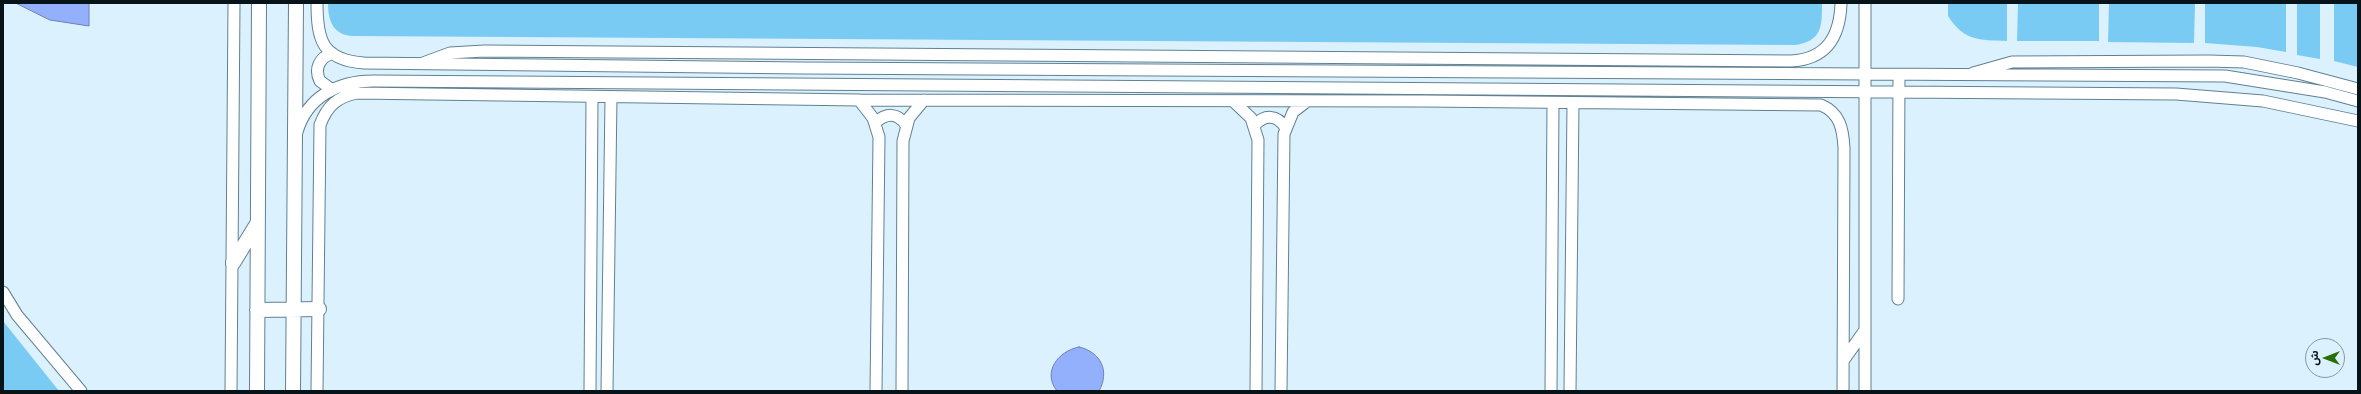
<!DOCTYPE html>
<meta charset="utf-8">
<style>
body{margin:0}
#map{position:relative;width:2361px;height:394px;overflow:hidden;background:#dbf1fd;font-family:Mulish,"Noto Sans Arabic",sans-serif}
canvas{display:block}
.frame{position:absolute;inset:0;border:4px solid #061319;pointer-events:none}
.north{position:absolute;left:2305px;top:338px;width:40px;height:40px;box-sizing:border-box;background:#dbf1fd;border:1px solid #8698a2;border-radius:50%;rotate:270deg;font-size:11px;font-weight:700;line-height:16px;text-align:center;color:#061319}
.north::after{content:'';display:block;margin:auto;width:14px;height:18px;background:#286e0b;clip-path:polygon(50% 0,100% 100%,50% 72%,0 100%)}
</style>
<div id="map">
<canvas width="2361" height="394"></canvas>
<div class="frame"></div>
<div class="north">ش</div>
</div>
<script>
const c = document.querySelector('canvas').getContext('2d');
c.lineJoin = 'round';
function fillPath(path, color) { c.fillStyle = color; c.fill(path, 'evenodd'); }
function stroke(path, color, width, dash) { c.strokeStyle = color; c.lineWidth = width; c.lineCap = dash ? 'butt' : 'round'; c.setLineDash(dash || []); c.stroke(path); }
const green = new Path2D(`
 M328 3H1822C1822 27 1822 41 1795 45L353 36C333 35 328 21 328 3Z
 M1948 3H2007V41C1979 40 1964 41 1948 16Z
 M2018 3H2099V41H2017Z
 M2109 3H2195L2194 43 2108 42Z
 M2205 3H2286V52L2257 47 2205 43Z
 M2297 3H2320V59L2297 55Z
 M2334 3H2358V67L2334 61Z
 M3 321 59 391H3Z`);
const water = new Path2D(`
 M16 3H89V26L50 20Z
 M1079 347C1101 352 1110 371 1099 391H1057C1042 372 1058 351 1079 347Z`);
const minor = new Path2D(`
 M317 3C317 40 322 60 364 63L803 68 2225 76 2325 92 2358 101
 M423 63 450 53 484 51 1791 61C1827 59 1840 36 1841 3
 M1973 73 2012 62 2209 61 2244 62 2298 73 2358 89
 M331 89 320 81C314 69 319 58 332 53
 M859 100 873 118 879 137 876 391
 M1234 102 1251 118 1258 140 1256 391
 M875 123C886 113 897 112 906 125
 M1255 125C1265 114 1277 115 1285 127
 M297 132C307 97 338 81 373 81L2176 94 2263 101 2358 121
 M3 292 17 315 81 391
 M1898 299 1899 75
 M1843 361 1865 330
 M231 391 234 3
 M317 391 320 125C327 106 337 97 357 93L859 100 1424 101 1821 105C1840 113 1843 129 1844 148L1843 391
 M590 391 592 97
 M607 391 611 97
 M902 391 903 141 909 118 924 100
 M1281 391 1284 134 1293 112 1306 102
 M1551 391 1553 103
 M1570 391 1573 103
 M1865 391V3`);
const major = new Path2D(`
 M233 263 257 224
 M257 310 319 309
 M257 391 259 3
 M293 391 296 3`);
fillPath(green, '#79cbf4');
fillPath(water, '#93b0fc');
stroke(water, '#6981b8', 1);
stroke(minor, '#608193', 13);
stroke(major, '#608193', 16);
stroke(minor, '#fff', 11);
stroke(major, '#fff', 14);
</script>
